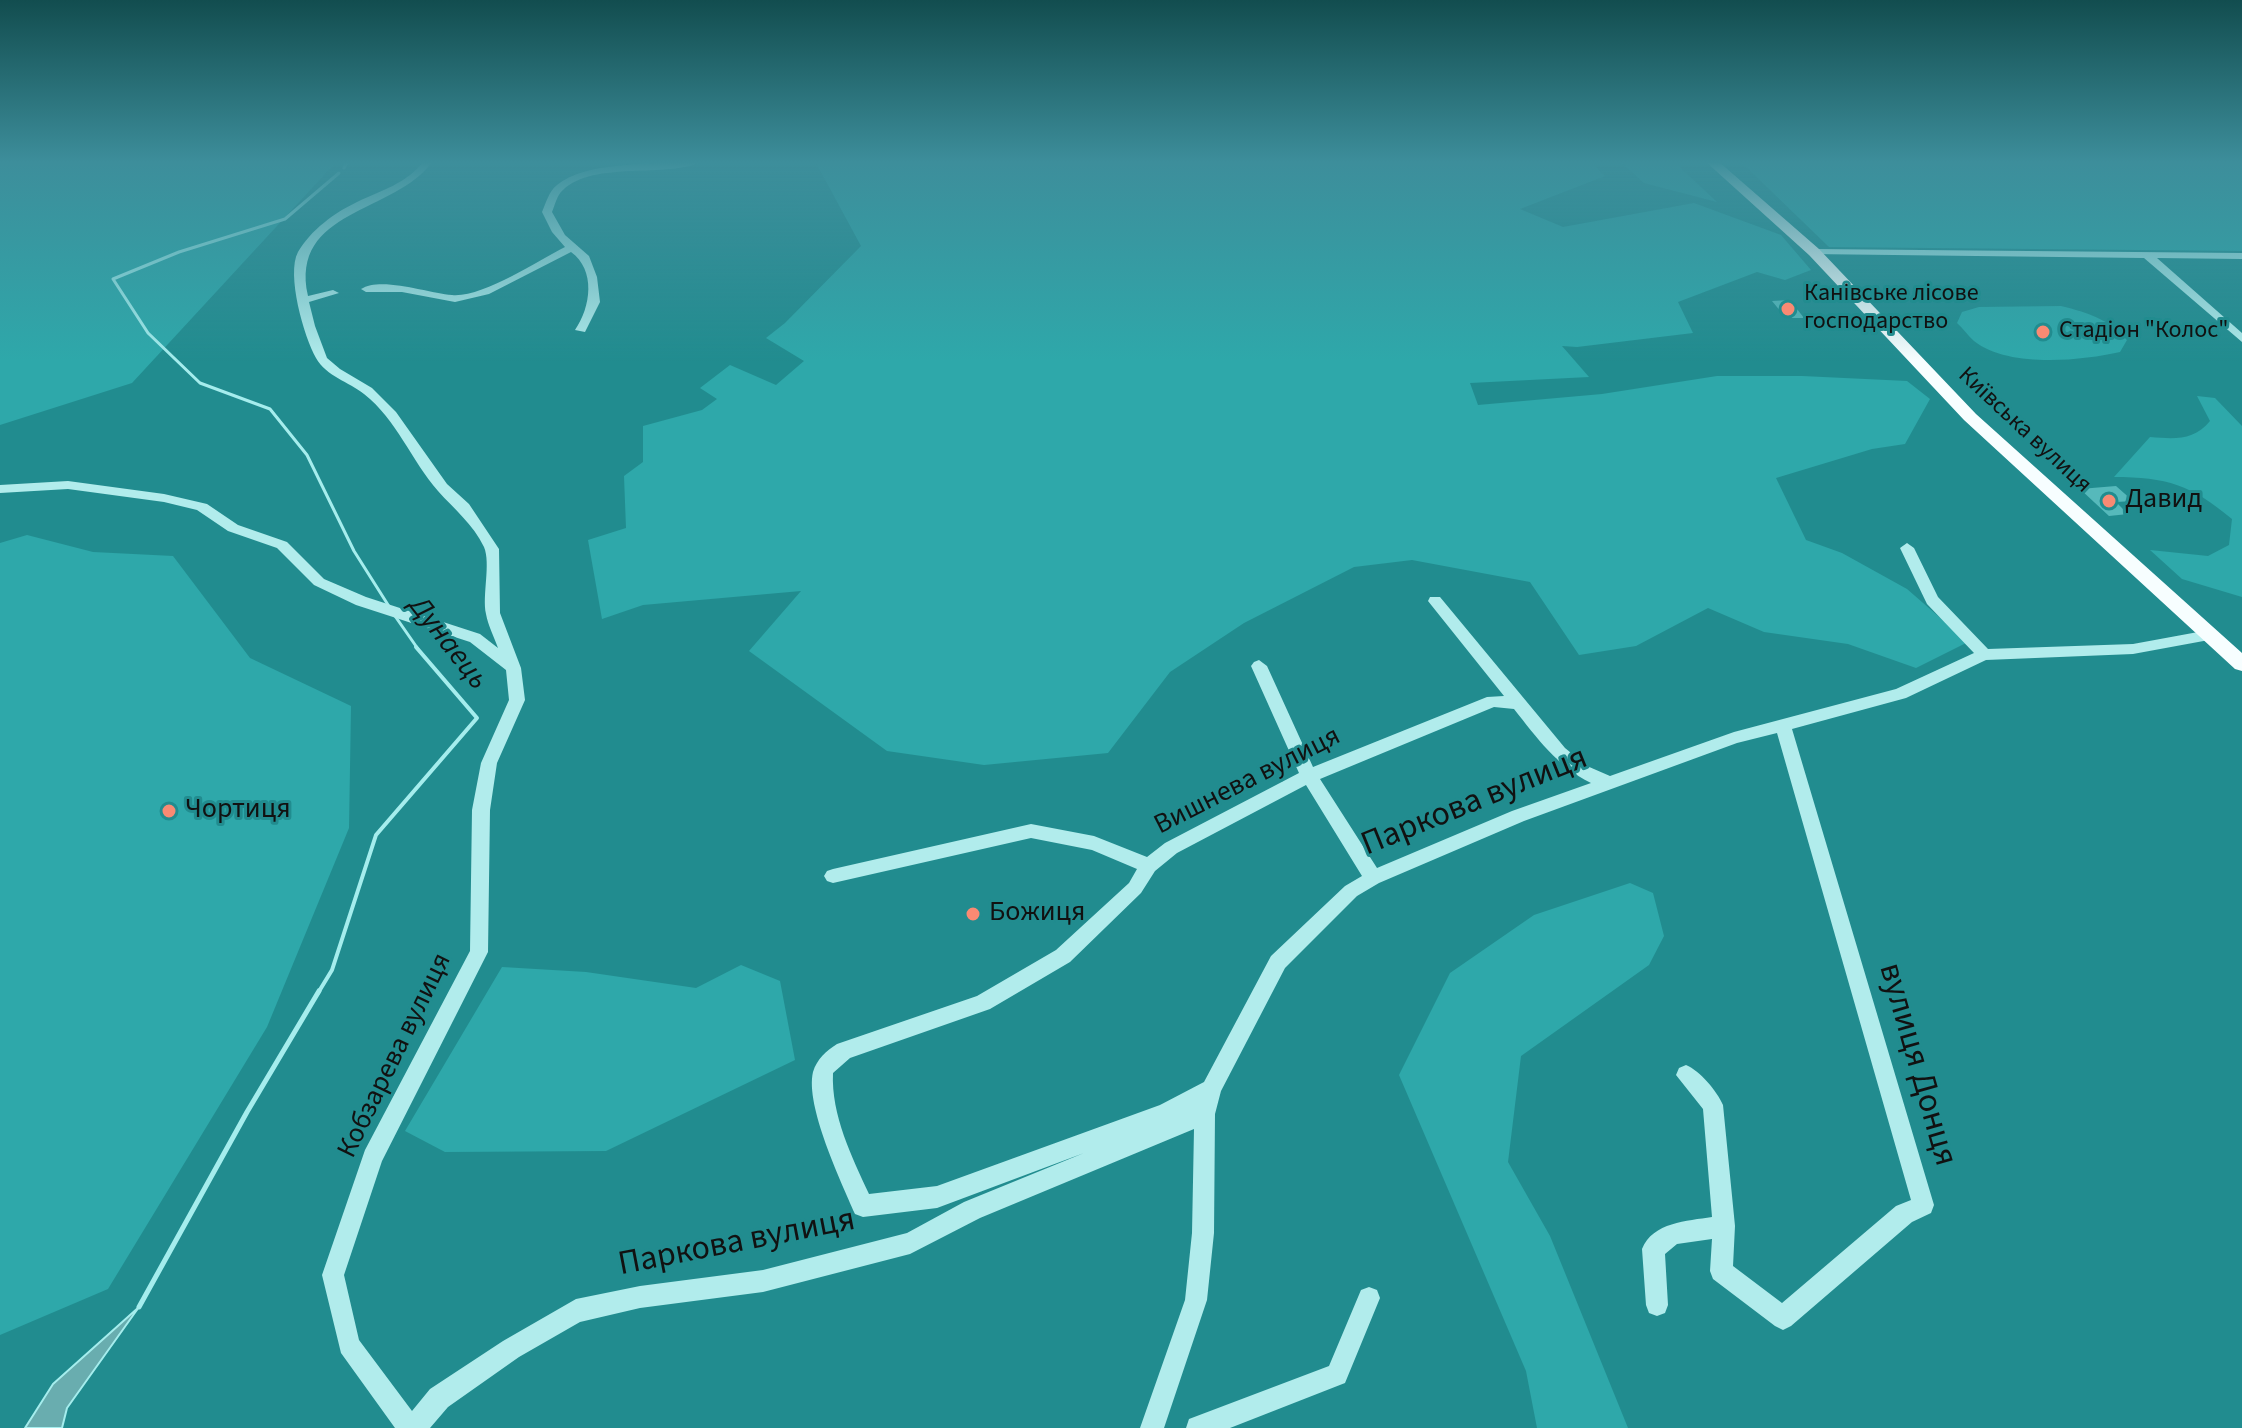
<!DOCTYPE html>
<meta charset="utf-8">
<style>
body{margin:0}
canvas{display:block;background:#218c8f}
</style>
<canvas width="2242" height="1428"></canvas>
<script>
const c = document.querySelector('canvas').getContext('2d');
c.lineJoin = 'round';
function fillPath(path, color) { c.fillStyle = color; c.fill(path, 'evenodd'); }
function stroke(path, color, width, dash) { c.strokeStyle = color; c.lineWidth = width; c.lineCap = dash ? 'butt' : 'round'; c.setLineDash(dash || []); c.stroke(path); }
function drawText(font, color, halo, rows, align = 'center') {
  c.font = font + ' "Source Sans 3",sans-serif'; c.lineWidth = 6; c.setLineDash([]); c.textBaseline = 'middle'; c.strokeStyle = halo; c.fillStyle = color; for (const [text, x, y, turn = 0] of rows) {
    c.save(); c.translate(x, y); c.rotate((+turn || 0) * Math.PI / 180); c.textAlign = isNaN(turn) ? turn : align; if (halo) c.strokeText(text, 0, 0); c.fillText(text, 0, 0); c.restore();
  }
}
const green = new Path2D(`
 M0 161H337L132 383 0 425Z
 M815 161H1589L1605 176 1520 209 1563 227 1694 203 1781 235 1811 270 1785 280 1757 272 1678 302 1693 333 1577 347 1562 346 1589 377 1470 383 1478 405 1602 394 1717 376H1802L1907 381 1930 399 1905 444 1872 449 1776 478 1806 540 1842 553 1907 589 1968 642 1916 668 1848 644 1764 632 1708 608 1636 646 1579 655 1530 582 1412 560 1354 567 1244 623 1170 672 1108 753 984 765 887 751 749 651 801 591 643 605 602 619 588 540 626 528 624 476 643 462V426L702 410 717 399 700 388 730 365 776 385 804 361 766 338 785 323 861 246Z
 M1620 161H1673L1717 202 1644 183Z
 M1740 161H2242V251L1829 247Z
 M2061 306C2089 313 2108 319 2127 340L2120 352C2080 361 2008 368 1974 341 1968 336 1963 328 1957 323L1962 312 1979 307Z
 M2197 396 2215 398 2242 426V597L2182 579 2150 550 2208 556 2229 545 2232 519C2191 485 2167 477 2114 477L2150 437C2174 439 2194 441 2210 421Z
 M27 535 93 552 173 556 250 658 351 706 349 828 267 1027 108 1289 0 1335V543Z
 M1630 883 1653 893 1664 936 1649 965 1521 1056 1508 1162 1550 1236 1628 1428H1537L1526 1371 1399 1075 1450 973 1534 915Z
 M741 965 780 981 795 1060 606 1151 445 1152 405 1131 502 967 586 972 696 988Z`);
const water = new Path2D(`
 M139 1307 67 1408 62 1428H25L53 1384Z`);
const streamFar2 = new Path2D(`
 M344 168 348 161
 M339 173 285 219 179 252 113 279 148 333 200 383 270 409 307 455 354 551 390 608
 M395 616 418 649`);
const streamFar1 = new Path2D(`
 M318 993 332 970 376 835 477 718 416 647`);
const stream = new Path2D(`
 M139 1307 247 1112 319 991`);
const building = new Path2D(`
 M1790 300 1804 318H1786L1772 301Z
 M2116 486 2133 501 2116 502 2128 514 2109 516 2080 489Z`);
const minor = new Path2D(`
 M424 161H433C395 214 289 209 308 296L333 290 339 293 309 302 315 326 327 358 340 369 372 388 396 412 447 484 469 504 499 549 500 613 521 668 525 700 497 763 490 810 488 952 382 1161 344 1275 359 1340 412 1411 430 1389 503 1341 576 1299 640 1286 763 1270 907 1233 964 1202 1084 1153 937 1208 863 1217 855 1214C841 1181 805 1106 813 1072 817 1059 826 1051 837 1044L977 996 1056 950 1129 883 1137 869 1092 850 1031 838 833 883 827 881 824 876 827 871 833 869 1031 824 1094 836 1147 857 1165 843 1299 773 1251 666 1254 662 1259 660 1267 666 1313 767 1487 697 1504 696 1428 601 1430 597H1440L1565 748 1587 766 1610 776 1734 732 1896 689 1974 653 1927 604 1900 548 1907 543 1914 548 1938 597 1988 649 2133 644 2209 630 2217 635 2209 640 2133 654 1986 660 1906 698 1792 729 1934 1205 1931 1213 1912 1222 1791 1326 1783 1330 1775 1326 1713 1279 1710 1271 1712 1239 1677 1244 1665 1254 1668 1305 1665 1313 1657 1316 1649 1313 1646 1305 1642 1249C1653 1222 1687 1221 1712 1217L1703 1109 1676 1075 1679 1068 1686 1065C1700 1071 1717 1091 1723 1105L1735 1226 1733 1266 1782 1303 1896 1206 1911 1200 1777 733 1737 743 1524 821 1379 883 1357 896 1285 968 1221 1091 1215 1114 1214 1233 1207 1300 1164 1428H1140L1185 1300 1192 1233 1194 1129 980 1218 910 1254 763 1292 640 1308 580 1322 519 1357 448 1407 430 1428H395L341 1353 322 1275 365 1150 470 951 472 810 481 763 509 700 506 670 470 642 356 605 314 585 277 548 228 531 197 510 164 502 68 489 0 493V485L68 481 164 494 207 504 238 525 287 542 324 579 366 597 480 634 498 648C494 637 488 625 486 614 482 595 491 564 484 547 473 524 454 509 438 491 411 460 397 420 364 394 349 382 326 376 316 358 304 337 286 274 298 252 311 230 334 213 357 202 382 190 406 184 424 161ZM1494 707 1514 709C1537 738 1557 766 1591 783L1512 811 1377 868 1320 779ZM1306 785 1362 876 1345 886 1271 956 1204 1082 1160 1105 937 1186 869 1194C852 1157 831 1115 833 1073L850 1058 990 1009 1070 962 1141 893 1155 871 1177 853Z
 M681 161H703C667 179 594 160 563 190 557 195 555 205 552 212L565 235 589 256 597 277 600 302 585 332 575 330C591 307 596 270 571 252L489 294 455 302 402 292H366L361 289C381 276 428 293 452 295 482 298 537 261 565 247L552 232 542 212C546 203 549 191 557 185 585 162 647 165 681 161Z
 M1814 249 2242 253V259L2157 258 2242 333V342L2144 258 1810 254 1809 252Z
 M1369 1287 1377 1290 1380 1298 1345 1383 1230 1428H1186L1189 1419 1329 1366 1361 1290Z`);
const major = new Path2D(`
 M1705 161H1718L1819 249 1976 414 2242 653V671L2235 669 1964 420 1809 255Z`);
const markers = [
 [1788,309,8,"#f98a73"],
 [2043,332,8,"#f98a73"],
 [2109,501,8,"#f98a73"],
 [169,811,8,"#f98a73"],
 [973,914,8,"#f98a73"]
];
const farPoinames = [
 ["Канівське лісове",1804,295],
 ["господарство",1804,323],
 ["Стадіон \"Колос\"",2059,332]
];
const farStreetnames = [
 ["Київська вулиця",2024,431,43]
];
const poiNames = [
 ["Давид",2125,501],
 ["Чортиця",185,811],
 ["Божиця",989,914]
];
const streetNames = [
 ["Вишнева вулиця",1248,782,-27],
 ["Кобзарева вулиця",396,1056,-64]
];
const waterNames = [
 ["Дунаець",447,644,52]
];
const nearStreetnames = [
 ["Паркова вулиця",1475,803,-22],
 ["вулиця Донця",1916,1065,74],
 ["Паркова вулиця",737,1244,-11]
];
fillPath(green, '#2ea8aa');
fillPath(water, '#69adaf');
stroke(water, '#a5eded', 2);
stroke(streamFar2, '#a5eded', 3);
stroke(streamFar1, '#a5eded', 4);
stroke(stream, '#a5eded', 5);
fillPath(building, '#56b9bb');
fillPath(minor, '#b1ecec');
fillPath(major, '#f7feff');
const sky = c.createLinearGradient(0, 0, 0, 361);
sky.addColorStop(0, '#124d4f');
sky.addColorStop(0.45, '#3d8e9b');
sky.addColorStop(1, '#3d8e9b00');
c.fillStyle = sky;
c.fillRect(0, 0, 2242, 361);
for (const [x, y, r, color] of markers) { const dot = new Path2D(); dot.arc(x, y, r, 0, 2 * Math.PI); c.fillStyle = color; c.fill(dot); stroke(dot, '#218c8f', 3); }
drawText('24px', '#111', '#218c8f', farPoinames, 'left');
drawText('24px', '#111', '#218c8f', farStreetnames);
drawText('28px', '#111', '#218c8f', poiNames, 'left');
drawText('28px', '#111', '#218c8f', streetNames);
drawText('italic 30px', '#111', '#218c8f', waterNames);
drawText('34px', '#111', '#218c8f', nearStreetnames);
</script>
